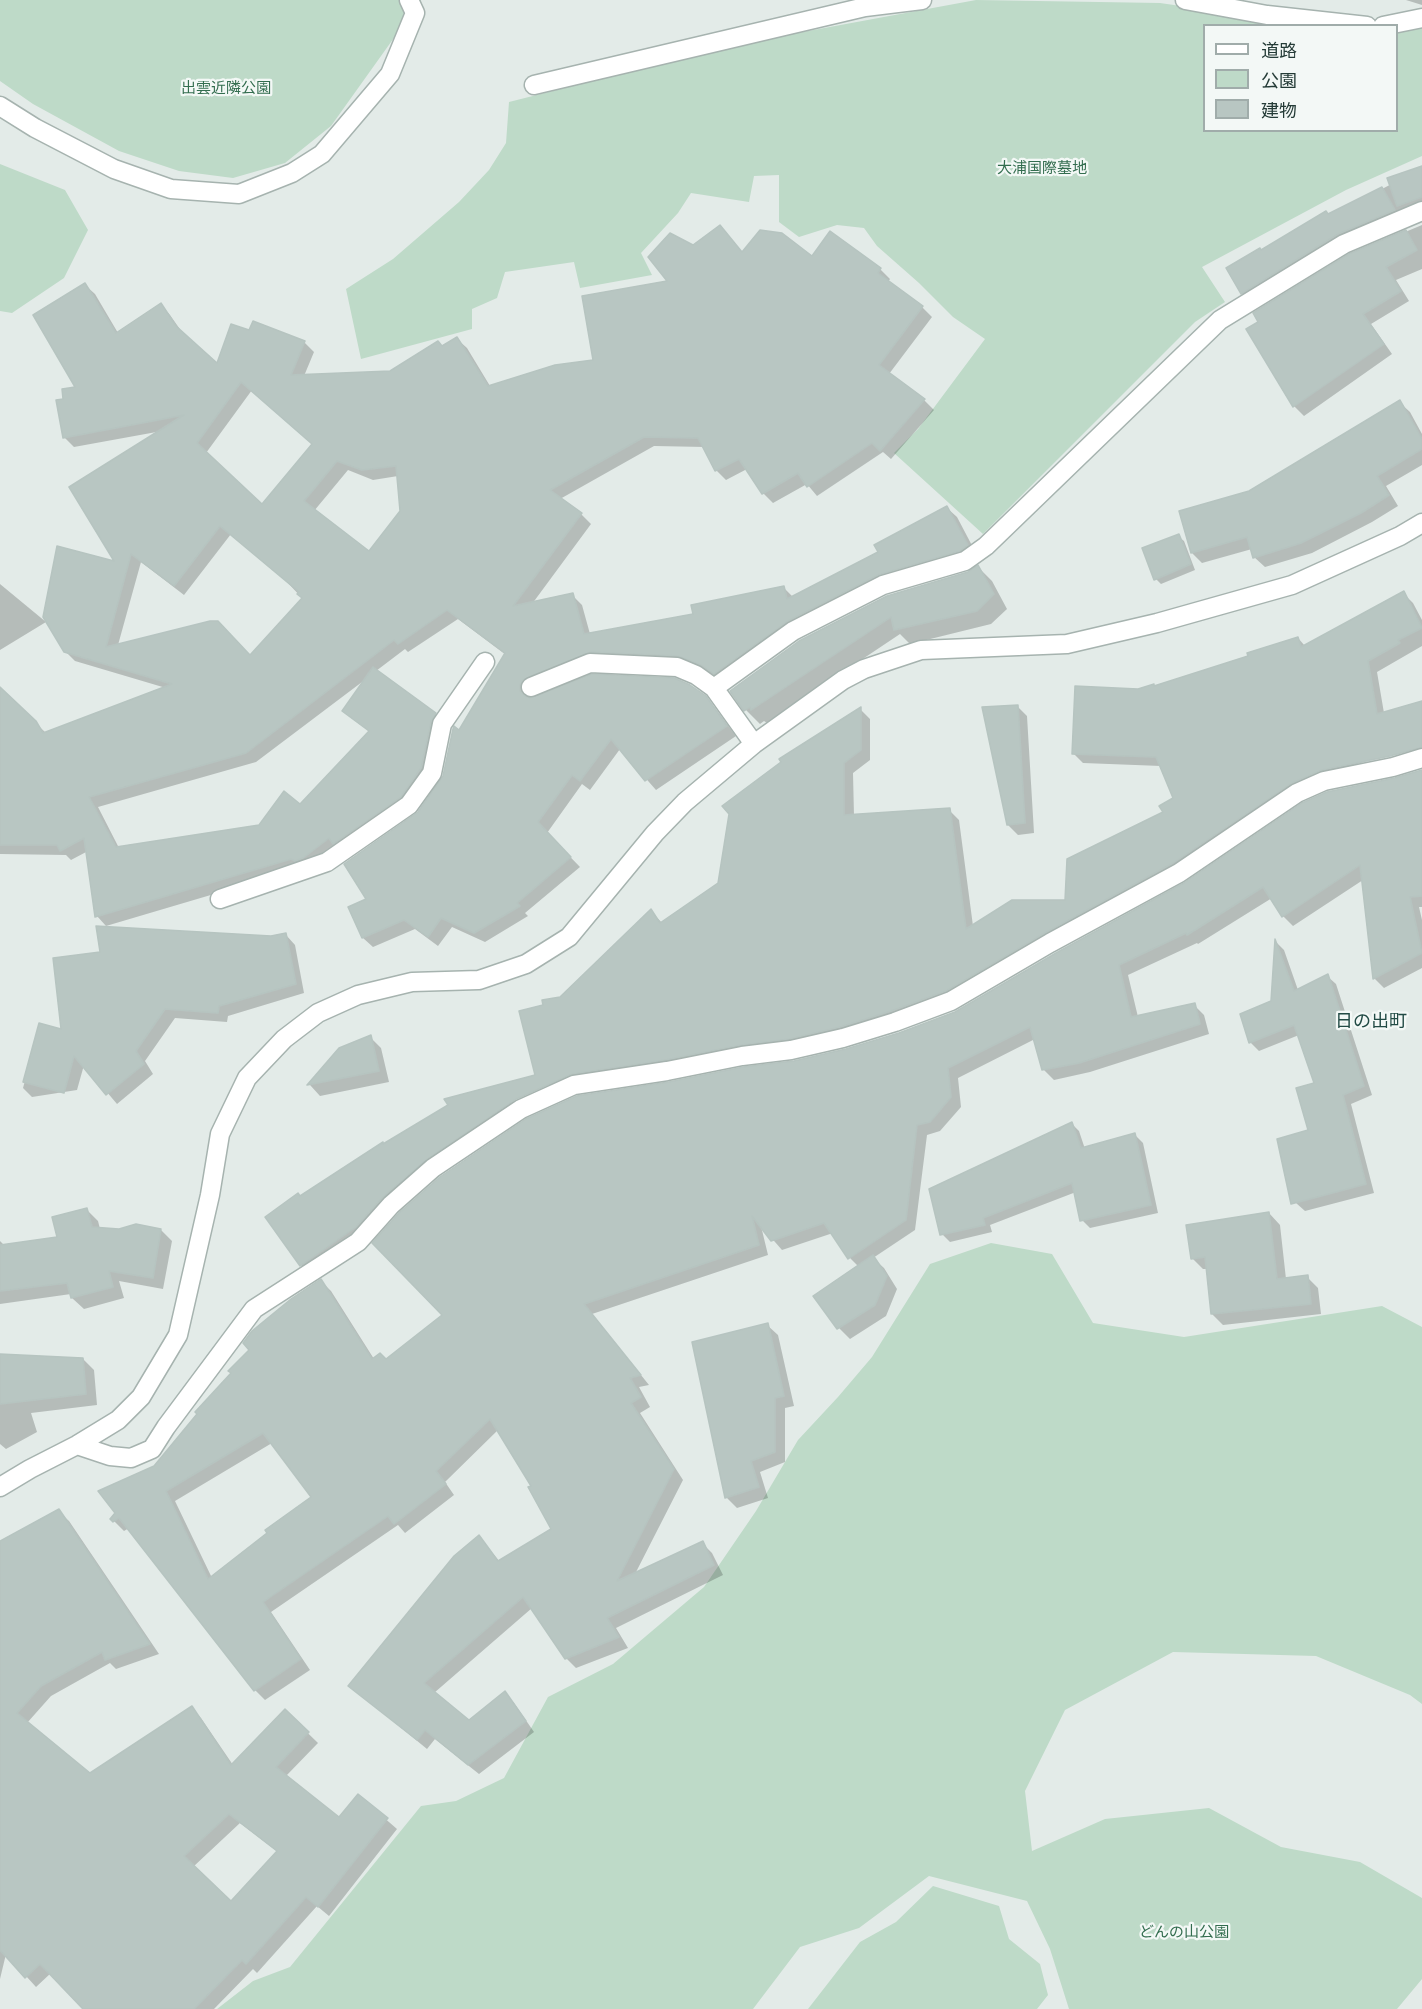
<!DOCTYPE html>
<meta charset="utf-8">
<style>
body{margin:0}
#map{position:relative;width:1422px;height:2009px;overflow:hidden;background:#e3ebe8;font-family:Ubuntu,"Noto Sans JP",sans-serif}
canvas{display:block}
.legend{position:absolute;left:1203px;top:24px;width:195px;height:108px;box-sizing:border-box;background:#f3f8f6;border:2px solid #a0acaa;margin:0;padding:8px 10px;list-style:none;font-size:18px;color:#243b37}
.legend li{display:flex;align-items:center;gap:12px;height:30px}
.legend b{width:30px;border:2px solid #a0acaa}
</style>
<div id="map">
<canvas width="1422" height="2009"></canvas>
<ul class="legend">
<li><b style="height:8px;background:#fff"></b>道路</li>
<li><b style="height:16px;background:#bedac8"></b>公園</li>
<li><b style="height:16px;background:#b8c6c2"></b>建物</li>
</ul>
</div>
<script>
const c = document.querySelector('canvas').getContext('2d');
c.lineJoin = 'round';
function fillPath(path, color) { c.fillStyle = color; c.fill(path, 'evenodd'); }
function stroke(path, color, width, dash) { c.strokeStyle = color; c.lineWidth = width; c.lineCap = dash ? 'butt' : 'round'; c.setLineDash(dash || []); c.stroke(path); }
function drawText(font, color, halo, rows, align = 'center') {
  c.font = font + ' Ubuntu,"Noto Sans JP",sans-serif'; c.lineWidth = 4.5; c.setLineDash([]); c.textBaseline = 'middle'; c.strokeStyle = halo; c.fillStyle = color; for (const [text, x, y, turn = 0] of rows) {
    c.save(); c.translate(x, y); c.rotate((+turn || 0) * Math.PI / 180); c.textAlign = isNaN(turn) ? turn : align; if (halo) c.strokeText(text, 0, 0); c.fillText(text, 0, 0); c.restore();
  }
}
const green = new Path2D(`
 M0 0H421L331 126 285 163 233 178 179 171 119 151 33 104 0 81Z
 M976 0 1160 3 1313 25 1204 26V130H1396L1397 31 1422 27V156L1346 190 1202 267 1225 302 1195 322 983 534 894 453 918 429 985 339 953 317 919 283 877 246 864 228 837 225 799 237 779 222V175L754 176 749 202 691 193 678 213 641 253 652 275 580 288 574 262 505 272 497 298 472 309V329L361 359 346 289 393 259 459 202 489 170 506 143 509 102 743 43Z
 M0 164 65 190 88 230 64 278 12 313 0 311Z
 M991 1243 1052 1254 1093 1323 1184 1337 1382 1306 1422 1327V1704L1410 1695 1316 1656 1173 1652 1065 1710 1025 1791 1032 1851 1105 1819 1209 1808 1281 1847 1360 1862 1422 1898V1979L1397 2009H1069L1050 1949 1027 1901 929 1876 859 1928 800 1947 753 2009H217L253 1981 290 1967 421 1806 456 1801 504 1778 548 1697 613 1664 704 1587 756 1511 798 1440 838 1397 872 1357 930 1264Z
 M933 1886 999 1906 1009 1939 1040 1964 1048 1995 1037 2009H808L860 1942 896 1922Z`);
const shadow = new Path2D(`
 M1406 0H1422V5Z
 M1422 168V212L1252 303 1242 293 1262 252Z
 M1422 225V269L1396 280 1409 301 1371 324 1392 354 1304 416 1294 406 1350 255Z
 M720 227 743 253 812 259 880 269 890 279 888 282 922 307 932 317 889 374 924 400 934 410 891 459 883 452 817 496 807 484 773 503 763 493 747 469 726 480 716 470 705 447 654 446 560 499 581 514 591 524 532 604 572 595 582 605 590 634 695 615 784 588 793 597 880 552 947 508 957 517 977 555 888 584 798 630 725 683 712 674 689 665 601 661 529 695 530 700 705 697 715 708 736 736 656 790 620 749 590 790 582 784 547 833 580 867 525 913 528 916 485 942 452 927 438 946 415 929 373 947 363 938 350 908 368 900 419 813 444 776 459 732 506 655 458 619 408 652 405 649 376 671 435 714 445 724 411 806 302 868 106 926 97 916 88 851 71 860 66 855 0 854V689L46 733 166 688 75 661 65 651 118 563 162 431 74 447 64 437 65 400 78 388 85 285 95 294 118 333 161 305 170 315 184 335 217 366 250 332 304 342 314 352 304 376 390 372 457 339 467 348 490 386 594 361 670 282 693 247ZM252 390 314 445 262 506 206 453ZM348 470 373 480 398 476 401 511 369 553 314 511ZM231 534 286 581 303 599 251 657 118 645 141 562 184 595ZM366 679 344 710 370 732 300 806 260 826 119 848 98 807 256 762Z
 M1399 402 1410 412 1422 434V465L1386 486 1398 506 1372 522 1312 553 1265 567 1254 557 1252 549 1202 563 1192 553 1250 493Z
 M1178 536 1184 541 1195 570 1161 584 1156 579Z
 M978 567 992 581 1007 609 991 624 910 644 900 634 767 723 764 721 760 724 746 710 732 691Z
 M0 584 46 622 0 650Z
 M1403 593 1413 603 1422 620V646L1377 672 1384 713 1422 702V745L1305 779 1313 788 1183 873 902 1021 582 1083 437 1168 311 1275 301 1265V1198L384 1145 537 1076 545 1006 561 998 651 911 663 924 719 884 860 709 870 719V760L853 773 854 816 949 810 959 820 973 926 1067 901 1165 812 1175 799 1161 766 1083 763 1073 753 1138 690 1153 685 1155 687 1249 657 1298 638 1305 646ZM544 1085H552L510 1103 509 1100Z
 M1017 706 1027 716 1034 833 1018 835 1008 825Z
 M1422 775V907H1419L1422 920V968L1384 988 1374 978 1363 880 1293 926 1283 916 1272 898 1198 944 1197 943 1128 975 1138 1017 1194 1005 1204 1015 1209 1034 1090 1072 1054 1080 1044 1070 1035 1039 958 1078 961 1107 940 1131 927 1135 915 1230 873 1258 884 1268 897 1289 886 1316 850 1339 839 1328 859 1267 850 1258 833 1233 782 1250 761 1226 768 1255 592 1314 649 1385 639 1387 650 1407 640 1413 683 1480 635 1574 702 1543 712 1553 723 1575 616 1628 628 1648 576 1668 566 1658 532 1608 434 1693 469 1722 505 1693 514 1703 534 1732 479 1774 435 1739 427 1749 350 1686 479 1537 500 1562 553 1530 533 1486 498 1430 445 1482 454 1495 405 1533 398 1525 271 1612 310 1670 265 1700 255 1690 129 1528 124 1531 112 1519 155 1467 321 1281 331 1291 374 1359 386 1361 794 1062 847 1050 899 1034 956 1013ZM272 1443 313 1497 212 1578 175 1501Z
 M286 935 295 945 304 993 228 1016 227 1022 175 1018 145 1061 153 1074 117 1104 84 1065 77 1090 32 1097 23 1088 40 1025 63 1031 271 938Z
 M1277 943 1284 950 1298 990 1327 976 1336 984 1372 1095 1351 1104 1374 1193 1305 1211 1296 1203 1310 1131 1316 1084 1299 1035 1259 1051 1250 1042 1273 1002Z
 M370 1037 381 1048 389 1082 320 1096 310 1085 340 1050Z
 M1072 1124 1079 1131 1085 1149 1135 1135 1143 1143 1158 1213 1090 1228 1082 1220 1076 1192 990 1225 992 1232 950 1242 942 1234Z
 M87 1210 98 1221 100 1229 161 1230 172 1241 163 1289 119 1281 124 1298 84 1309 72 1298 71 1294 0 1304V1241L4 1245 59 1238Z
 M1269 1213 1280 1225 1286 1279 1307 1277 1318 1288 1321 1314 1223 1325 1212 1314 1208 1269H1203L1192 1258Z
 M767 1325 778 1335 794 1406 785 1408V1462L760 1472 768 1498 737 1508 726 1497Z
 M0 1355 83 1359 94 1370 97 1405 31 1413 37 1432 6 1449 0 1444Z
 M58 1511 69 1521 159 1654 116 1669 110 1663 51 1696 27 1723 90 1775 191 1708 201 1718 233 1765 285 1711 318 1743 286 1776 339 1819 359 1796 397 1829 329 1916 317 1906 257 1973 253 1969 214 2009H87L51 1973 36 1987 6 1954 0 1979V1546ZM240 1823 278 1852 231 1903 193 1867Z`);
const building = new Path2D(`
 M1422 166V197L1397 206 1387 178Z
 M1382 187 1395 210 1338 234 1241 294 1226 268 1260 248 1261 250 1326 211 1328 214Z
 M720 225 742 252 760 230 782 233 812 256 830 231 881 268 878 273 923 306 879 365 925 399 880 451 872 443 807 487 798 473 762 494 739 459 715 471 698 438 644 437 550 490 582 513 513 606 573 593 584 634 693 614 691 605 784 586 787 599 878 552 874 545 947 506 968 545 960 551 878 575 788 621 714 674 701 665 678 656 591 652 523 680 520 685V691L525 696 530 698 592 674 674 678 690 685 706 696 727 726 645 781 611 739 580 781 572 775 538 822 571 857 517 903 520 906 474 933 441 918 428 937 404 920 362 938 348 907 366 899 344 864 418 812 443 776 453 729 454 726 459 730 505 653 447 610 398 644 394 640 246 753 89 797 116 847 259 825 284 791 300 804 369 731 342 711 373 667 436 713 431 722 421 768 401 797 333 844 329 838 303 858 295 861 291 859 95 917 84 838 60 851 57 845H0V687L36 721 43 733 172 684 64 652 43 617 57 546 114 561 69 487 184 415 63 438 56 400 63 399 62 389 75 387 33 315 85 283 116 333 161 303 176 326 217 363 231 324 249 330 253 321 305 341 291 375 390 371 438 341 442 346 457 337 488 386 555 365 593 360 582 296 667 281 648 257 670 233 693 245ZM241 382 312 444 262 504 197 443ZM337 461 362 470 396 466 400 511 369 551 304 501ZM220 526 299 592 297 594 302 598 250 655 218 621H210L106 647 131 554 174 586Z
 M1406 230 1417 250 1386 267 1401 291 1363 314 1384 344 1293 407 1246 329 1258 322 1253 313 1349 254Z
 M1400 400 1422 439V449L1377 476 1389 495 1361 513 1301 543 1253 558 1247 537 1191 553 1179 511 1249 491Z
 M1179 534 1191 564 1154 580 1142 548Z
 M978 565 994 594 977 611 894 630 891 617 751 710 750 707 744 711 730 691 799 641 887 596 968 572Z
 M1404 591 1422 628 1398 640 1400 643 1368 661 1377 714 1422 701V747L1390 756 1322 770 1292 783 1173 863 1045 933 946 991 891 1011 840 1027 789 1039 741 1045 665 1060 572 1074 516 1099 427 1159 383 1197 356 1227 300 1266 265 1217 298 1193 300 1196 383 1142V1144L448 1105 444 1099 535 1075 519 1011 543 1005 542 1000 560 997 651 909 660 923 718 883 729 814 722 806 781 762 779 759 861 707V750L844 763V815L950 808 966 929 1012 900H1065L1067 859 1163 812 1159 806 1173 798 1156 757 1072 754 1075 686 1138 689 1154 684V686L1248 656 1247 653 1298 637 1301 647Z
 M1018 705 1025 823 1007 825 982 707Z
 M1422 770V896L1410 897 1422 953 1373 979 1360 865 1282 917 1263 887 1187 935 1186 933 1119 965 1131 1017 1195 1003 1200 1024 1079 1063 1042 1070 1030 1027 948 1068 951 1097 930 1122 917 1125 906 1220 848 1259 824 1223 771 1241 752 1216 759 1245 584 1304 641 1375 630 1378 641 1397 631 1403 674 1469 617 1581 703 1541 714 1565 607 1618 619 1637 565 1659 523 1597 424 1683 469 1720 505 1691 526 1721 468 1765 425 1730 417 1740 348 1686 454 1556 479 1535 498 1561 551 1529 528 1487 531 1486 490 1419 436 1471 446 1484 394 1524 388 1516 263 1602 301 1659 254 1691 119 1518 113 1522 110 1519 115 1513 98 1491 154 1466 197 1414 195 1412 231 1373 228 1371 249 1350 243 1343 252 1331 291 1299 321 1279 372 1359 380 1353 386 1359 442 1315 372 1243 399 1213 440 1177 526 1119 577 1096 669 1082 744 1067 794 1061 846 1049 899 1033 955 1012 1056 953 1184 883 1302 803 1327 792 1395 778ZM263 1433 311 1497 265 1530 267 1533 208 1579 166 1491Z
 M96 926 271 936 286 933 296 984 219 1006 218 1013 165 1009 136 1051 144 1064 106 1095 74 1056 64 1093 23 1082 39 1023 61 1029 53 958 100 952Z
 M1275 939 1294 991 1328 974 1364 1086 1343 1095 1366 1184 1291 1204 1277 1139 1308 1130 1296 1088 1314 1083 1294 1025 1249 1043 1240 1014 1271 1001Z
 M371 1035 379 1071 307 1085 339 1048Z
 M1072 1122 1081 1148 1135 1133 1151 1205 1080 1221 1072 1183 983 1218 985 1225 940 1235 929 1189Z
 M87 1208 92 1227 119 1229 136 1224 161 1229 153 1278 109 1271 113 1287 71 1298 67 1283 0 1291V1245L57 1237 52 1217Z
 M1269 1212 1277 1279 1308 1275 1311 1304 1211 1314 1205 1257 1191 1259 1186 1225Z
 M873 1255 887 1276 875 1305 837 1329 813 1296Z
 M768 1323 784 1396 775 1398V1452L751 1461 759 1487 725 1498 692 1342Z
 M0 1354 83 1358 86 1394 0 1404Z
 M59 1509 150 1644 105 1660 102 1652 41 1686 17 1713 90 1773 192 1706 231 1765 285 1709 309 1732 276 1767 339 1817 358 1794 388 1818 318 1907 306 1897 246 1964 242 1960 194 2009H83L40 1964 25 1978 0 1950V1541ZM229 1814 277 1851 231 1901 184 1856Z`);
const minor = new Path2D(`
 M1185 0 1267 15 1367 26
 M1383 26 1422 18
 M534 85 865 7 922 0
 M0 106 35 128 114 169 171 189 239 194 292 173 322 154 390 74 415 13 409 0
 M531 687 590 663 677 667 696 675 714 688 754 744
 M714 688 793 631 883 585 965 561 986 546 1220 320 1344 244 1422 211
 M220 899 327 862 409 805 432 773 442 724 485 662
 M77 1445 110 1456 131 1458 152 1449 166 1427 254 1309 358 1242 391 1205 433 1168 521 1109 574 1085 667 1071 742 1056 791 1050 843 1038 895 1022 951 1001 1050 943 1179 873 1297 793 1324 781 1393 767 1422 758
 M0 1487 30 1469 77 1445 118 1420 141 1397 178 1335 210 1195 220 1134 247 1078 284 1039 318 1013 358 995 412 982 479 980 526 964 569 937 655 833 685 802 754 744 843 680 864 669 921 650 1067 644 1157 623 1292 585 1400 536 1422 523`);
const parkNames = [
 ["出雲近隣公園",226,88],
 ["大浦国際墓地",1042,168],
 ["どんの山公園",1184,1932]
];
const quarterNames = [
 ["日の出町",1371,1021]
];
fillPath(green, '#bedac8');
fillPath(shadow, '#0003');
fillPath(building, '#b8c6c2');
stroke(building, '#b6c4c0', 1.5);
stroke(minor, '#a6b3af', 21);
stroke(minor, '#fff', 18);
drawText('15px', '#336d4f', '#f3f8f6', parkNames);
drawText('18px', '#224b45', '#f3f8f6', quarterNames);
</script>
